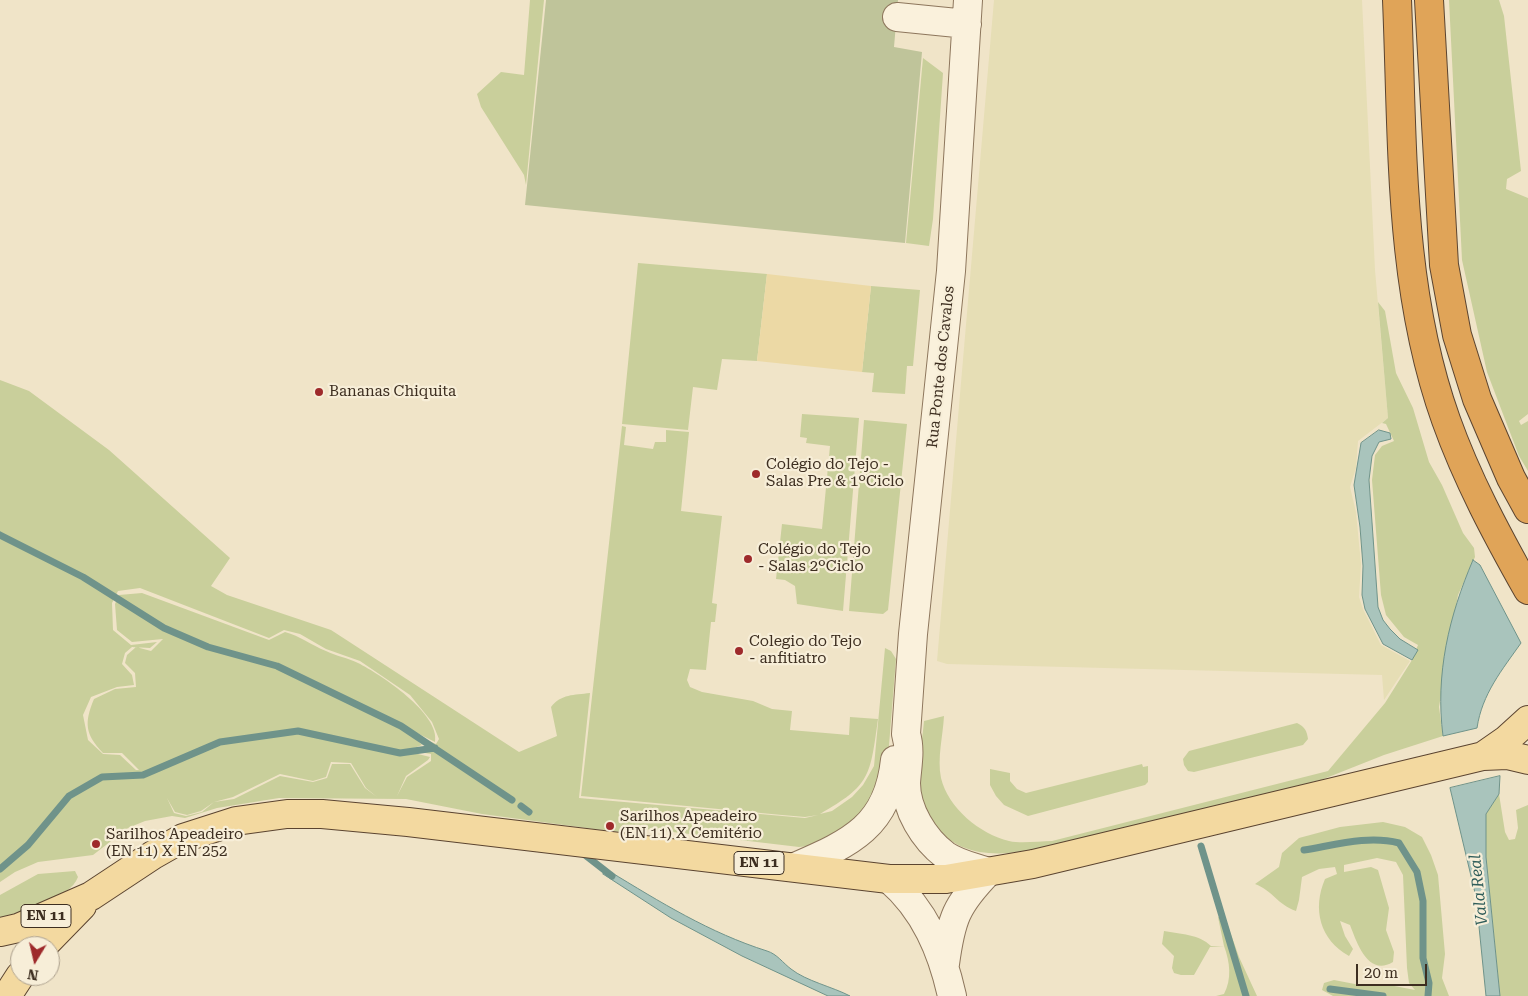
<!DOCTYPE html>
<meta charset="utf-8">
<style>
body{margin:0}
#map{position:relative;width:1528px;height:996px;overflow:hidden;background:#f0e4c8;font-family:"Roboto Serif",serif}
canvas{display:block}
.north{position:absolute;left:10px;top:936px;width:50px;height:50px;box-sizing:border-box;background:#f7eed8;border:1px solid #ada18e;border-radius:50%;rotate:189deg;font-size:14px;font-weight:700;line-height:20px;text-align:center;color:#3d2e20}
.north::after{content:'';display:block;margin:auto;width:18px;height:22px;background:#9e2a2b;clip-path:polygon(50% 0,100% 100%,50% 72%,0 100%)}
.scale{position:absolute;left:1356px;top:964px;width:71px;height:22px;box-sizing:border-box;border:2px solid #3d2e20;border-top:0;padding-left:6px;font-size:15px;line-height:18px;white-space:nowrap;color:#3d2e20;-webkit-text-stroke:4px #f7eed8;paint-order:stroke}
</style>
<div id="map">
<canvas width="1528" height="996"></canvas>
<div class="north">N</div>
<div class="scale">20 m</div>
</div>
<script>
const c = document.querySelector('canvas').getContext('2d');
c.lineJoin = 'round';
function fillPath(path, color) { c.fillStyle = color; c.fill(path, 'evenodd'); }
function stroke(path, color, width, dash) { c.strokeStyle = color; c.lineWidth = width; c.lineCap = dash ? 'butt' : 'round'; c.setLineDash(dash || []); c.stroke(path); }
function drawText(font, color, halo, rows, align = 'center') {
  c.font = font + ' "Roboto Serif",serif'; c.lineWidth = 4.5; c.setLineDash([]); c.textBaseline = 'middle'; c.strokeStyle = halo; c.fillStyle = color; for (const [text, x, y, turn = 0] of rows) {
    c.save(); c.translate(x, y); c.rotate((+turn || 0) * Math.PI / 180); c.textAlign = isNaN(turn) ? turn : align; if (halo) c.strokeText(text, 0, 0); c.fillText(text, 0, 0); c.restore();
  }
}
const farmland = new Path2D(`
 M994 0H1362L1375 270 1388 418 1358 441 1356 468 1350 487 1356 512 1361 564 1359 597 1363 609 1381 645 1410 661 1384 700 1382 675 947 664 937 661Z`);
const green = new Path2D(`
 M530 0H544L526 185 524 175 481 107 477 94 501 72 524 75Z
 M1449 0H1499L1504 16 1521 171 1507 179 1506 189 1528 198V414L1519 421 1521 425 1528 421V471L1519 456 1487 372 1462 260Z
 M923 58 943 73 933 219 929 246 906 243Z
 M638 263 767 274 757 361 722 359 717 390 693 387 688 430 622 424Z
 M871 286 920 290 913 366H907L905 394 872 392 874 373 862 372Z
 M1378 302 1385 311 1396 373 1413 408 1429 462 1442 485 1463 533 1474 548 1475 557 1458 595 1439 707 1443 736 1384 755 1321 780 1050 847C1008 855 960 863 932 821 926 812 919 801 918 790 917 768 922 743 924 721L944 716C943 736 937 758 941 778 948 808 980 834 1009 841 1022 844 1039 841 1052 841L1328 771 1385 703 1412 660 1418 645 1404 637 1386 615 1381 595 1372 480 1375 455 1382 446 1394 441 1386 424 1382 423 1388 418Z
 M0 380 29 391 109 450 230 558 211 586 227 595 331 630 519 752 557 736 551 707C561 694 574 695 590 693L579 798 805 818 818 815 805 817 782 815 581 796 622 426 626 427 624 445 653 449 655 442H666V430L689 432 681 511 722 516 712 603 717 604 715 622H711L706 670 690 669 687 680 690 687 702 692 753 701 772 709 792 711 790 730 849 735 850 717 878 719C870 776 871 785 820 814L832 811 852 797 863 785 874 766 885 648 891 651 896 659 887 770 864 815 818 845 799 847 656 830 634 828 619 832 594 829 482 814 406 799 279 798 217 808 185 818 172 816 145 821 128 828 93 855 38 862 15 872 0 882ZM140 588 269 638 284 630 300 634 326 649 360 661 410 695 432 722 439 739 436 744 420 737 426 745 419 752 431 754V761L407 777 397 796 406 776 428 760 430 757 414 753V748L422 745 414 737 417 733 435 742C441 714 380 674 358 663 348 658 336 656 326 651 311 645 300 636 285 632L269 640 142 593 119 595 115 604 117 630 132 642 163 639 151 651 136 647 127 655 125 663 135 673 136 687 115 689 94 699C84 723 85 734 103 753H122L139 770H136L120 755 103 754 88 740 83 715 91 697 117 687 134 685 132 675 122 664 125 653 132 647 150 648 157 642 131 645 113 630 112 603 118 591ZM331 762 351 763 366 788 377 797 365 788 350 764H332L327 778 313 782 280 776 234 799 214 802 202 812 186 816 174 813 167 798 175 812 187 815 201 811 214 802 233 797 280 774 313 781 326 777Z
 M802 414 859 418 843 611 797 604 795 586 785 580 776 579 782 524 822 529 830 446 806 443 807 438 800 437Z
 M864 420 907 424 888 610 883 614 849 611Z
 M1297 723C1305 727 1307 731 1308 739L1303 745 1194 772 1188 771 1184 765 1183 759 1189 751Z
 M1142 764 1143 767 1148 766V782L1145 785 1028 816 1004 805 996 796 990 785V769L1010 773V781L1017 789 1026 793Z
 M1499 794 1505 832 1509 840 1515 839 1518 828 1516 810 1528 805V996H1500L1486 857V814Z
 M1383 822 1405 827 1422 837 1431 855 1438 875 1445 954 1442 978 1449 996H1333L1322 990 1324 983 1334 980 1360 985 1384 984 1415 990 1409 983 1407 968 1403 875 1396 862 1377 858 1344 865V872L1371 867 1378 870 1389 908 1386 930 1394 952 1393 962C1368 977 1357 943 1350 925L1340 921 1345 936 1353 949 1349 956C1320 940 1312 909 1325 879L1337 874 1335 867 1319 869 1302 877 1299 900 1296 911C1278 905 1272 890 1255 884L1279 867 1282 853 1299 838 1340 827Z
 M75 871 78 877C70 899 21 913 0 920V895L38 874Z
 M1218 917 1226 920 1239 957 1257 996H1216L1224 994C1232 979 1230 962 1224 946L1210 947 1194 975H1181L1174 973 1172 968 1174 956 1162 944 1164 931C1180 934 1199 934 1211 946H1224Z`);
const sand = new Path2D(`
 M767 274 871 286 862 372 757 361Z`);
const cemetery = new Path2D(`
 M546 0H898L894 47 922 52 905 243 525 205Z`);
const water = new Path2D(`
 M1379 430 1390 433 1391 439 1379 442 1372 456 1369 480 1378 607 1383 620 1390 629 1400 639 1418 650 1412 660 1383 644 1365 609 1362 595 1363 566 1360 527 1354 485 1361 443Z
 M1473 560 1480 565 1521 643C1502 670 1482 694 1477 728L1443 736C1435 674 1449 616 1473 560Z
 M1500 776 1499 794 1486 814V857L1500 996H1486L1476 897 1450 788Z
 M609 871C660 902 710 933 767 951 777 954 783 963 791 969 806 981 833 987 850 996H828L742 956 671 918 603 874Z`);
const stream = new Path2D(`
 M0 535 83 577 164 628 208 647 277 666 401 726 512 800
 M521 806 529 812
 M1201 846 1246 996
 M1304 850C1335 845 1368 835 1399 843L1417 872 1423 901V958L1429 983 1428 996
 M585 855 612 876
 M0 869 28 845 69 796 102 777 143 775 220 742 298 731 400 753 435 748
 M1330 989 1383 996`);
const minor = new Path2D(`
 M897 17 967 24
 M795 867C850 843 888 827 895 760
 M889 879C925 910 942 951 952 996
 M945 964C951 919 956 905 988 872 974 867 958 864 945 855 924 839 906 810 906 783 907 766 911 751 906 734L913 634 951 271 968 0`);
const primary = new Path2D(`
 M1483 756 1506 740 1528 720
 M0 932 18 928 91 896 153 855 183 838 236 821 287 814H322L408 822 889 879H946L1033 864 1483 756 1507 755 1528 760
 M43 946 82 906
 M7 996 20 976`);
const motorway = new Path2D(`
 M1397 0C1403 140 1398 286 1446 420 1467 479 1497 535 1528 590
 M1429 0 1444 265 1457 335 1477 399 1511 478 1528 509`);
const markers = [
 [319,392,5,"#9e2a2b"],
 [756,474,5,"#9e2a2b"],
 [748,559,5,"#9e2a2b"],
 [739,651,5,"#9e2a2b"],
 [610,826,5,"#9e2a2b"],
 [96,844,5,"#9e2a2b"]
];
const shields = [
 [759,863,50],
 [46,916,50]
];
const shieldNames = [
 ["EN 11",759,863],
 ["EN 11",46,916]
];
const streetNames = [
 ["Rua Ponte dos Cavalos",941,367,-84]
];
const poiNames = [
 ["Bananas Chiquita",329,392],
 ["Colégio do Tejo -",766,465],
 ["Salas Pre & 1ºCiclo",766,482],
 ["Colégio do Tejo",758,550],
 ["- Salas 2ºCiclo",758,567],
 ["Colegio do Tejo",749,642],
 ["- anfitiatro",749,659],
 ["Sarilhos Apeadeiro",620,817],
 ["(EN 11) X Cemitério",620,834],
 ["Sarilhos Apeadeiro",106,835],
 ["(EN 11) X EN 252",106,852]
];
const waterNames = [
 ["Vala Real",1479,890,-96]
];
fillPath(farmland, '#e6deb5');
fillPath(green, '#c9cf9b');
fillPath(sand, '#ecd9a5');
fillPath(cemetery, '#bfc49a');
fillPath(water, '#a9c4bc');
stroke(water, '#6f938a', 1);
stroke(stream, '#6f938a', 7);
stroke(minor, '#8d765c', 30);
stroke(primary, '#5b4430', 30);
stroke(motorway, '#5b4430', 30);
stroke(minor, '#faf1dc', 28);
stroke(primary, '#f3d9a0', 28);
stroke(motorway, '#e0a458', 28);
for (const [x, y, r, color] of markers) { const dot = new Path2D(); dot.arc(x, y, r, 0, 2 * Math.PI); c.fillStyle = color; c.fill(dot); stroke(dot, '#f7eed8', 2); }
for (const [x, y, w] of shields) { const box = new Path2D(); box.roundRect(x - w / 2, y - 11.5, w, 23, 4); c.fillStyle = '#f7eed8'; c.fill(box); stroke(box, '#3d2e20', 1); }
drawText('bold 14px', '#3d2e20', null, shieldNames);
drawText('15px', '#3d2e20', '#f7eed8', streetNames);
drawText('15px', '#3d2e20', '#f7eed8', poiNames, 'left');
drawText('italic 16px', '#2f5d5a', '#f7eed8', waterNames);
</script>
